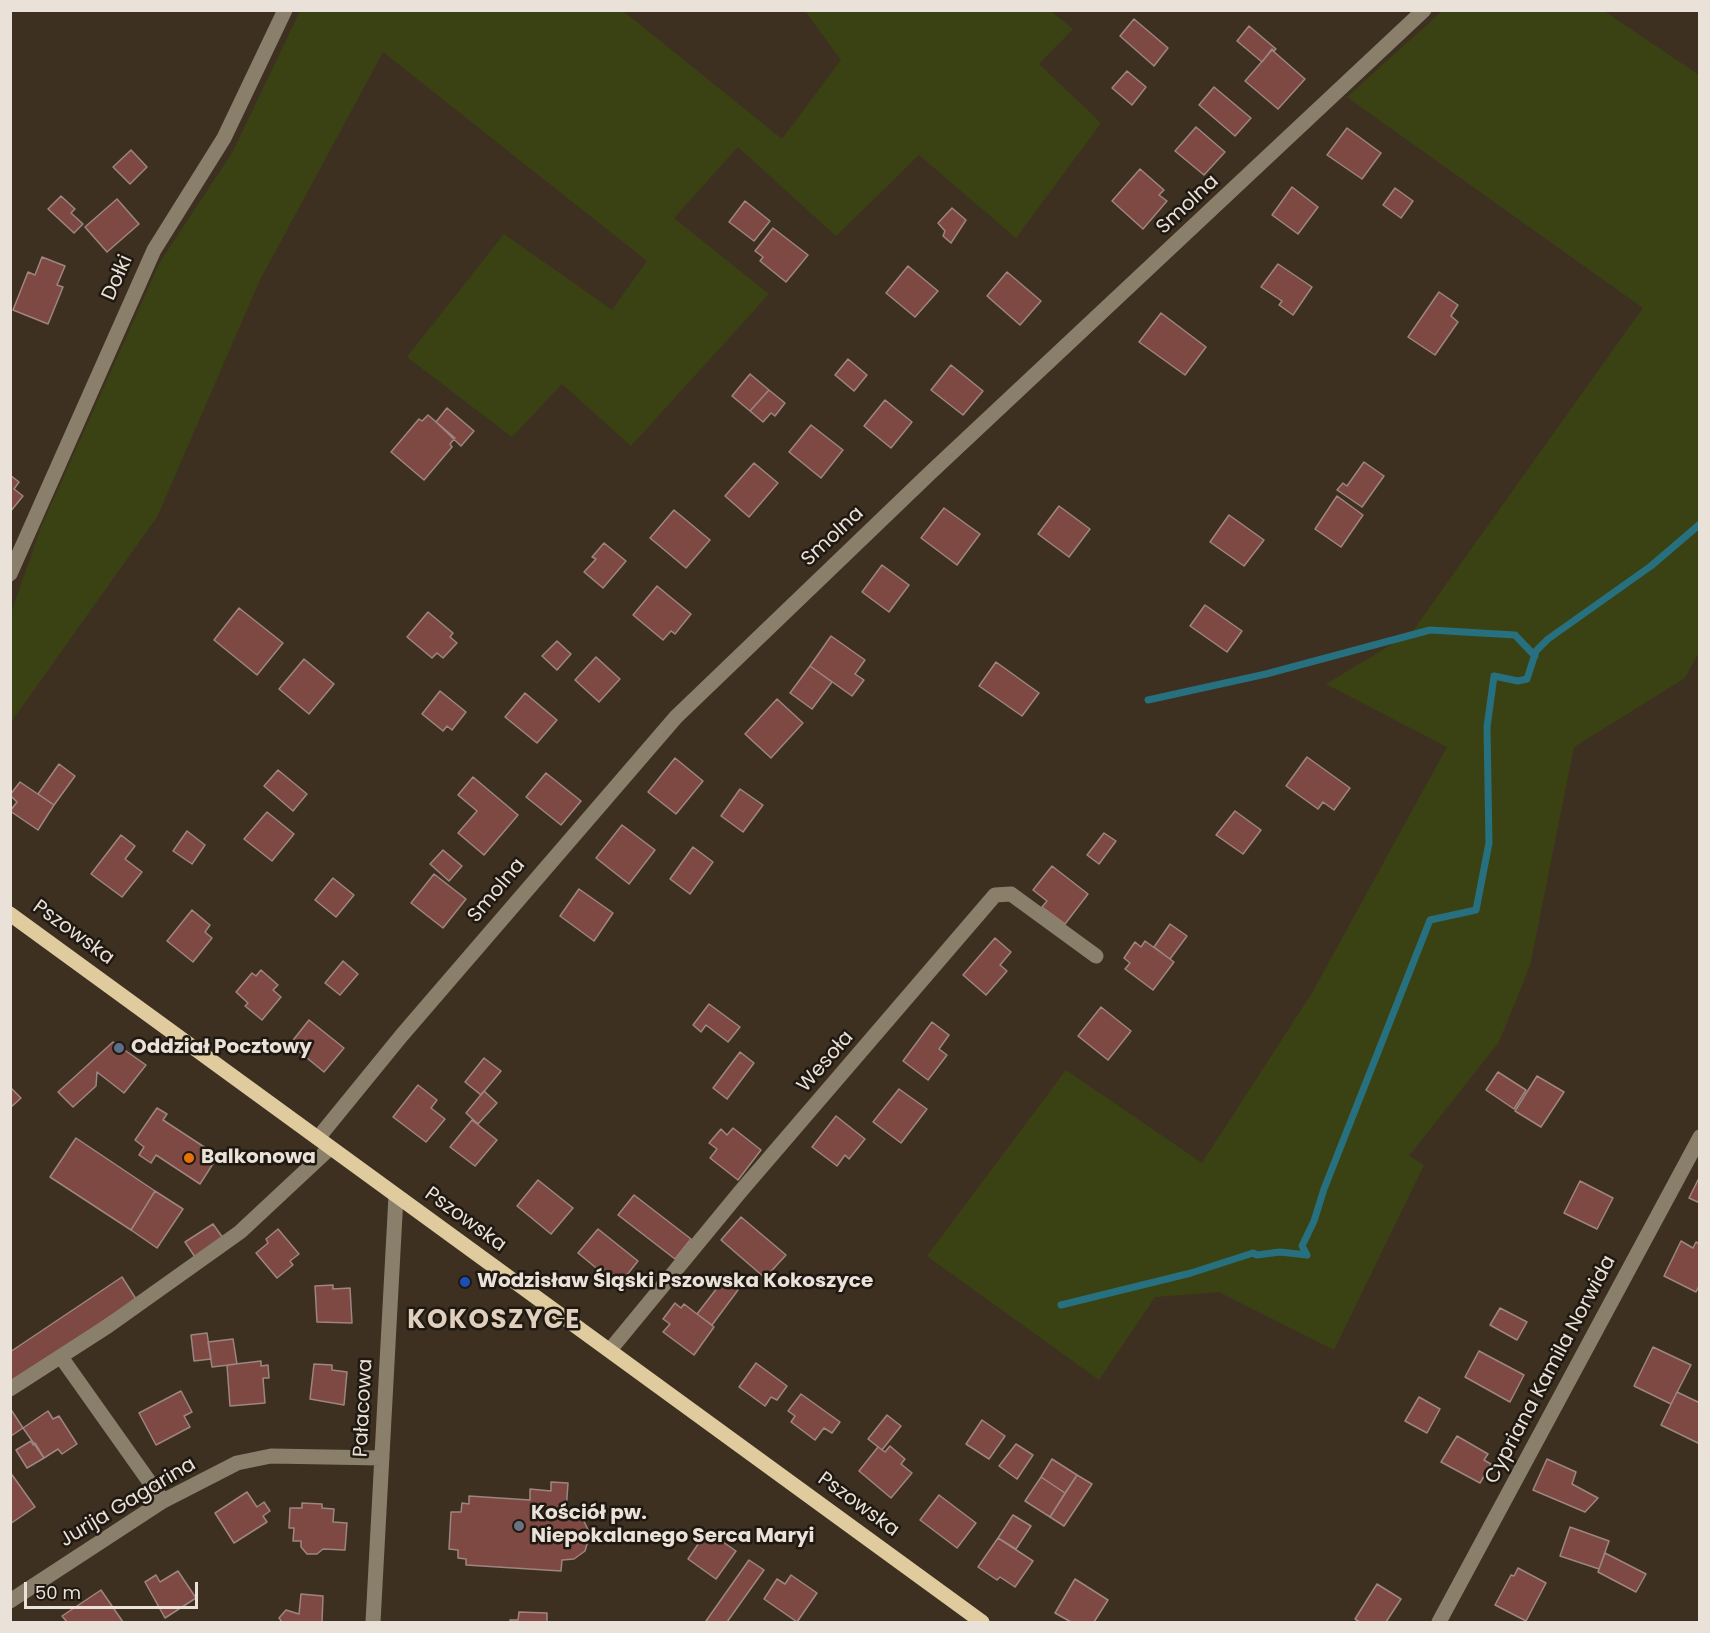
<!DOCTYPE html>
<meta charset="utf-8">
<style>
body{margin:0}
#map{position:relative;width:1710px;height:1633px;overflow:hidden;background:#3d3021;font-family:Poppins,sans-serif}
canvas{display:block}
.frame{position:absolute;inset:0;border:12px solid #eae1d8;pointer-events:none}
.scale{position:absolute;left:24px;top:1582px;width:174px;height:27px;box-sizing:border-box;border:3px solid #eae1d8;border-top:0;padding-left:8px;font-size:18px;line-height:21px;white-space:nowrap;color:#eae1d8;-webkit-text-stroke:4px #1f1912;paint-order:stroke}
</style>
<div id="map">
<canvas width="1710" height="1633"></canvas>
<div class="frame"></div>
<div class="scale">50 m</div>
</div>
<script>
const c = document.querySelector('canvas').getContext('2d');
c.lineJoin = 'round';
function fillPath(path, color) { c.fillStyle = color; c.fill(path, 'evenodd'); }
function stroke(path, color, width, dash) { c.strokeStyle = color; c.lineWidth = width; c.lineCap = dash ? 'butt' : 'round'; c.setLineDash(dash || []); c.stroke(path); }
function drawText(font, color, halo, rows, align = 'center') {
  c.font = font + ' Poppins,sans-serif'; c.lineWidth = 5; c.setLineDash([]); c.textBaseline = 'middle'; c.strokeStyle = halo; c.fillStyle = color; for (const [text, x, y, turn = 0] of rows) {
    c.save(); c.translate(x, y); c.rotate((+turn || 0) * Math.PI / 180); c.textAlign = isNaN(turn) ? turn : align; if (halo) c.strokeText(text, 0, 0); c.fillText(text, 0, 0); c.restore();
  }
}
const green = new Path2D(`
 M300 11H623L782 139 841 60 805 11H1051L1073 29 1039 64 1101 123 1016 238 919 155 836 236 738 147 674 218 769 294 631 446 562 384 512 437 407 357 504 234 612 310 647 261 383 52 260 280 157 517 11 722V613L41 527 160 262 232 153Z
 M1442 11H1604L1699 75V652L1685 678 1574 747 1530 966 1499 1042 1409 1156 1424 1165 1334 1350 1219 1292 1155 1297 1099 1380 927 1256 1066 1070 1202 1163 1312 993 1447 747 1326 684 1412 632 1643 308 1347 97Z`);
const stream = new Path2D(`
 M1148 700 1266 674 1430 630 1515 635 1535 656
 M1061 1305 1191 1273 1253 1253 1257 1255 1280 1252 1307 1255 1302 1246 1314 1221 1324 1189 1430 920 1476 910 1489 843 1487 727 1494 676 1518 681 1527 679 1536 651 1548 639 1651 566 1700 524`);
const building = new Path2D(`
 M1134 19 1168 48 1154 66 1120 36Z
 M1249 26 1276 49 1274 51 1272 49 1262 62 1237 41Z
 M1272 50 1305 79 1278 109 1245 81Z
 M1127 71 1146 87 1132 105 1112 88Z
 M1214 87 1251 118 1235 136 1199 105Z
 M1196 127 1225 152 1204 175 1175 151Z
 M1347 128 1381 153 1362 179 1327 155Z
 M131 150 147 167 130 184 113 167Z
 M1140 169 1164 190 1159 195 1167 201 1143 229 1112 201Z
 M1292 187 1318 207 1298 234 1272 215Z
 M1395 188 1413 201 1401 218 1383 205Z
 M61 196 75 209 71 213 83 224 74 233 48 209Z
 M117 199 139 224 107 252 85 227Z
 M745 201 770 221 754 241 729 222Z
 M952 208 966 220 951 243 943 236 945 231 938 223Z
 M773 228 808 255 786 282 760 261 763 257 755 251Z
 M42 257 65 266 57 285 63 287 48 324 13 310 28 272 35 275Z
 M1278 264 1312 287 1293 315 1279 305 1282 301 1261 287Z
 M908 266 938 291 915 317 886 293Z
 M1007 272 1041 301 1020 325 987 296Z
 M1439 292 1458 305 1451 316 1458 322 1435 355 1408 337Z
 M1161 313 1206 347 1185 375 1139 342Z
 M848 359 867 375 854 391 835 375Z
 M951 365 983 391 963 415 931 390Z
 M750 374 769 390 750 411 732 396Z
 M769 390 785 403 775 416 771 413 763 422 750 411Z
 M885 400 912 422 891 448 864 426Z
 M447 408 474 431 461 446 436 422Z
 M428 415 455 438 450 444 452 447 424 480 391 452 419 419 422 421Z
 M811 425 843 450 821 478 789 452Z
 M1364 462 1384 476 1362 507 1337 490 1343 483 1347 486Z
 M754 463 778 483 749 517 725 496Z
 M10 475 19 482 14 489 23 496 10 512Z
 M1337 496 1363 515 1341 547 1315 529Z
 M1059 506 1090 529 1069 557 1038 534Z
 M944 508 980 534 957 565 921 538Z
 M674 510 710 540 686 568 650 538Z
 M1229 515 1264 540 1244 566 1210 542Z
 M604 543 626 561 603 588 584 572 596 559 592 557Z
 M882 565 909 585 889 612 862 592Z
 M657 586 691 614 675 634 671 631 663 640 633 615Z
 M1205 605 1242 631 1227 652 1190 626Z
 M239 608 283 643 257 675 214 640Z
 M428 612 453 633 450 637 457 643 443 658 437 653 432 658 407 637Z
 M831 636 865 660 855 674 864 680 852 696 810 666Z
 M557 641 571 654 557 670 542 656Z
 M596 657 620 679 599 702 575 680Z
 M304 659 334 684 309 714 279 689Z
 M996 662 1039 693 1022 716 979 686Z
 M810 666 832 682 812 709 790 693Z
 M440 691 466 712 452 730 447 726 443 731 422 714Z
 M525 693 557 720 537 743 505 717Z
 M777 699 803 723 771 758 745 734Z
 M1307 757 1350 788 1334 810 1323 802 1318 809 1286 786Z
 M675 758 703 781 676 814 648 792Z
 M59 764 75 776 54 805 38 794Z
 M278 770 307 794 293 811 264 786Z
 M546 773 581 801 561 825 526 797Z
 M473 777 518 815 484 855 458 833 477 811 458 795Z
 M20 782 54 805 38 830 10 811 17 802 10 795Z
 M740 789 763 805 743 832 721 816Z
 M1235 811 1261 830 1243 854 1216 835Z
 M267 812 294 834 272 861 244 839Z
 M622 825 655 850 629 884 596 858Z
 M187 831 205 845 192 864 173 851Z
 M1104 833 1116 841 1099 864 1087 855Z
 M121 835 135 846 125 859 142 872 122 897 91 874Z
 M693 847 713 862 690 894 670 879Z
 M443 850 462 866 449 881 430 864Z
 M1052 866 1088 894 1065 924 1042 907 1047 901 1033 890Z
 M434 874 466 899 443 928 411 903Z
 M333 878 354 895 336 917 315 900Z
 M579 889 613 913 594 941 560 916Z
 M192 910 210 925 205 932 212 938 193 962 167 941Z
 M1170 924 1187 936 1170 959 1154 947Z
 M995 938 1011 952 1000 965 1007 971 986 995 963 975Z
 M1145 941 1174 962 1153 990 1125 969 1130 963 1124 958 1135 942 1141 947Z
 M343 961 358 974 340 995 325 983Z
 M261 970 278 985 273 990 281 997 262 1020 245 1006 248 1003 236 992 252 973 256 976Z
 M709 1004 740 1027 728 1042 706 1025 701 1032 693 1025Z
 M1101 1007 1131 1031 1108 1060 1078 1036Z
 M309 1020 344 1048 324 1072 290 1044Z
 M932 1022 949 1035 939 1049 947 1055 928 1080 903 1061Z
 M113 1042 146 1065 124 1093 97 1072 96 1086 73 1107 58 1092Z
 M740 1052 754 1063 727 1099 713 1088Z
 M484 1058 501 1071 481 1095 465 1082Z
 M1498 1072 1526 1090 1514 1109 1486 1090Z
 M1537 1076 1564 1092 1541 1127 1515 1111Z
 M418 1085 437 1100 431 1108 445 1119 426 1142 393 1117Z
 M10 1087 21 1098 10 1108Z
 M899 1089 927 1109 901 1143 873 1122Z
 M484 1091 497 1103 478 1124 466 1113Z
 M157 1108 167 1114 163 1120 218 1156 200 1184 156 1155 151 1163 139 1155 144 1147 135 1140Z
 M836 1116 865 1139 849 1159 845 1155 837 1166 812 1147Z
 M472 1120 497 1140 475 1166 450 1147Z
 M733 1128 761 1150 738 1180 710 1158 717 1149 709 1143 721 1129 727 1135Z
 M76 1138 155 1191 131 1230 50 1177Z
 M1700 1176V1203L1689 1198Z
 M538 1180 573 1208 551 1234 517 1206Z
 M1580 1181 1613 1198 1597 1229 1564 1213Z
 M155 1191 183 1209 157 1248 131 1230Z
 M634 1195 691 1239 675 1259 618 1215Z
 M741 1217 786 1255 765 1278 721 1240Z
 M213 1224 223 1238 195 1257 185 1242Z
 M278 1229 299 1254 290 1261 293 1265 277 1278 256 1253 268 1243 266 1239Z
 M598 1229 638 1261 618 1286 578 1253Z
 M1681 1241 1693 1248 1696 1242 1700 1244V1284L1696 1292 1664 1276Z
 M122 1277 136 1299 10 1383V1352Z
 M724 1279 738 1290 712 1325 697 1314Z
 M333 1285V1289L350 1288 352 1323 317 1322 315 1286Z
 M675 1303 681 1308 684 1304 714 1327 694 1355 663 1332 670 1324 663 1319Z
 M1500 1308 1527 1322 1517 1340 1490 1325Z
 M207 1333 211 1359 194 1361 191 1335Z
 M233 1339 237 1364 212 1367 208 1342Z
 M1653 1347 1691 1365 1671 1404 1634 1386Z
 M1479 1351 1524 1375 1510 1402 1465 1377Z
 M261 1361V1366L268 1365 269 1378H263L265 1403 230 1406 227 1365Z
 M756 1363 787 1386 777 1400 771 1397 765 1406 739 1387Z
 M314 1364 332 1365V1370L347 1372 344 1405 310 1399Z
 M181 1391 192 1412 184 1416 190 1427 156 1445 139 1413Z
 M1677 1392 1700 1403V1444L1661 1425Z
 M801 1394 840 1422 832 1433 824 1428 815 1440 791 1422 795 1416 788 1411Z
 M1419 1397 1440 1409 1427 1433 1405 1421Z
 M10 1408 23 1428 11 1436 10 1435Z
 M48 1411 53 1419 59 1416 77 1444 62 1454 58 1449 44 1458 23 1428Z
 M887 1415 901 1426 882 1450 868 1439Z
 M982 1420 1005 1436 989 1459 966 1444Z
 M1457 1436 1488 1454 1484 1460 1491 1464 1480 1483 1441 1462Z
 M31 1441 33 1445 35 1443 44 1458 27 1468 16 1450Z
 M1016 1444 1033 1455 1017 1479 999 1466Z
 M890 1446 905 1459 901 1464 912 1473 891 1498 859 1471 878 1447 885 1452Z
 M1052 1459 1077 1475 1065 1493 1041 1477Z
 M1547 1459 1576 1472 1572 1484 1598 1498 1585 1512 1533 1490Z
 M10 1472 35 1507 10 1524Z
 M1077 1475 1092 1484 1064 1526 1050 1517Z
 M1041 1477 1065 1493 1050 1517 1025 1501Z
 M551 1482 568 1483 566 1512 583 1519 590 1534 585 1551 574 1559 562 1560 561 1571 466 1565V1559L458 1558V1550L449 1549 451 1512H461L462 1503 469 1504V1496L530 1500V1489L551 1491Z
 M247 1492 257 1507 264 1502 270 1511 263 1516 267 1522 234 1543 215 1513Z
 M939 1495 976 1523 957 1548 920 1520Z
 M302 1503 322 1504V1508L334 1509 333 1522 347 1523 345 1550 323 1549 317 1554H307L301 1547V1541H293L294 1528H289L290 1508H302Z
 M1013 1515 1031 1526 1016 1549 998 1538Z
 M1570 1527 1609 1541 1599 1569 1560 1556Z
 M707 1531 736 1551 716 1579 688 1559Z
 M998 1538 1033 1561 1015 1587 1000 1577 997 1580 978 1567Z
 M1605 1553 1646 1574 1636 1592 1598 1572Z
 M749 1560 764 1570 727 1622H709L706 1621Z
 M1518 1568 1546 1583 1526 1621 1495 1605 1511 1575 1514 1576Z
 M178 1571 196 1598 165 1618 145 1582 156 1575 160 1582Z
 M791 1575 817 1593 797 1622 764 1599 777 1579 785 1584Z
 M1075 1579 1108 1600 1094 1622H1071L1055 1613Z
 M1377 1584 1401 1599 1386 1622H1360L1355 1619Z
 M101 1590 123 1622H67L62 1616Z
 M301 1594 323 1596 322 1622H282L279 1618 286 1610 299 1614Z
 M519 1612 547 1613V1622H510V1620H518Z`);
const minor = new Path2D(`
 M10 574 154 250 224 138 285 10
 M318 1138 402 1035 676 717 929 474 1424 10
 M610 1350 740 1192 995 895 1011 894 1096 956
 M61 1357 163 1501
 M10 1389 108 1326 240 1232 330 1148
 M10 1601 163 1501 237 1463 271 1456 382 1458
 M373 1622 396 1196
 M1439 1622 1700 1137`);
const major = new Path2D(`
 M10 914 982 1622`);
const markers = [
 [119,1048,6,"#5c6f8a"],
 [189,1158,6,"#e8710a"],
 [465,1282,6,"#1a4fb4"],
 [519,1526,6,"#6b7280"]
];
const streetNames = [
 ["Smolna",1188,205,-43],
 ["Dołki",118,278,-66],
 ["Smolna",833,537,-43],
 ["Smolna",497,891,-50],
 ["Pszowska",73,933,36],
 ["Wesoła",826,1062,-49],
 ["Pszowska",465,1220,36],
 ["Cypriana Kamila Norwida",1551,1370,-62],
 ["Pałacowa",364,1408,-87],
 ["Jurija Gagarina",128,1503,-31],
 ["Pszowska",858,1505,36]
];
const poiNames = [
 ["Oddział Pocztowy",131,1048],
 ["Balkonowa",201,1158],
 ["Wodzisław Śląski Pszowska Kokoszyce",477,1282],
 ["Kościół pw.",531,1514],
 ["Niepokalanego Serca Maryi",531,1537]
];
const districtNames = [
 ["KOKOSZYCE",494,1321]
];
fillPath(green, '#3a4213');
stroke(stream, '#27707f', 7);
fillPath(building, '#7e4942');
stroke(building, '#9e8581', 1.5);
stroke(minor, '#897f6a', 15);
stroke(major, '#e0cb9f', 15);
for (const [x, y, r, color] of markers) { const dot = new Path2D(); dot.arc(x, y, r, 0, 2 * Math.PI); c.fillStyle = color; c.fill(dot); stroke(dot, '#1f1912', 2); }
drawText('20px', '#eae1d8', '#1f1912', streetNames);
drawText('bold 20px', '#eae1d8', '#1f1912', poiNames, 'left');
c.letterSpacing = '1.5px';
drawText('bold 26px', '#e0cfbd', '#1f1912', districtNames);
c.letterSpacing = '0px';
</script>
